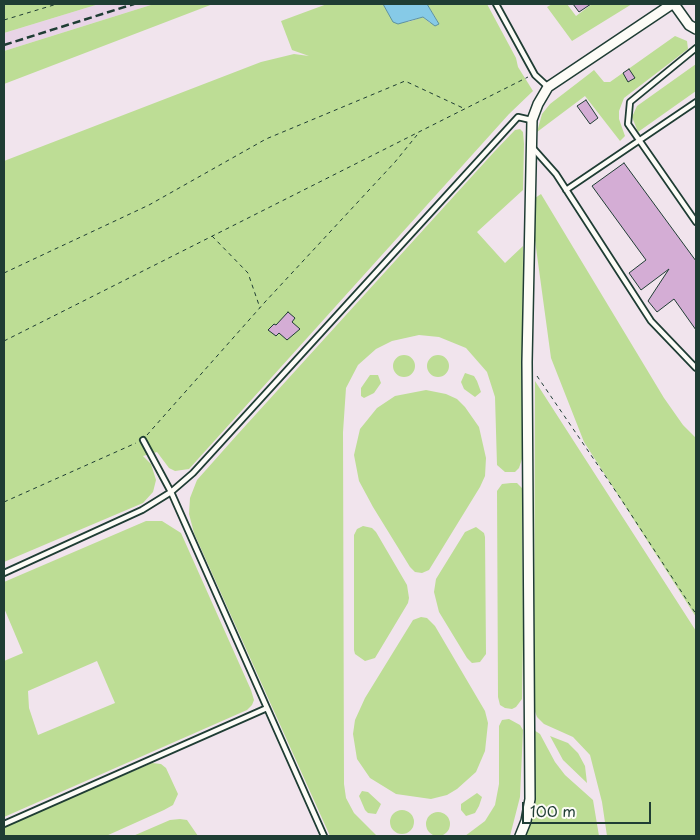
<!DOCTYPE html>
<html>
<head>
<meta charset="utf-8">
<style>
	body { margin:0 }
	#map { position:relative; width:700px; height:840px; overflow:hidden; background:#f1e4ed; font-family:"Playpen Sans",sans-serif }
	canvas { display:block }
	.frame { position:absolute; inset:0; border:5px solid #1f3d34; pointer-events:none }
	.scale { position:absolute; left:522px; top:802px; width:129px; height:22px; box-sizing:border-box; border:2px solid #1f3d34; border-top:0; padding-left:6px; font-size:15px; line-height:18px; white-space:nowrap; color:#1f3d34; -webkit-text-stroke:4px #fdfcf7; paint-order:stroke }
</style>
</head>
<body>
<div id="map">
<canvas width="700" height="840"></canvas>
<div class="frame"></div>
<div class="scale">100 m</div>
</div>
<script>
const ctx = document.querySelector('canvas').getContext('2d');
ctx.lineJoin = 'round';
function fill(path, color) { ctx.fillStyle = color; ctx.fill(path, 'evenodd'); }
const toPath = rows => new Path2D(rows.map(r => 'M' + r).join(''));
function strokePath(path, color, width, dash) { ctx.strokeStyle = color; ctx.lineWidth = width; ctx.lineCap = dash ? 'butt' : 'round'; ctx.setLineDash(dash || []); ctx.stroke(path); }
fill(toPath([
	[99,4,154,4,4,51,4,33]
]), '#e8d4e6');
fill(toPath([
	[4,4,99,4,4,33],
	[154,4,213,4,4,84,4,51],
	[327,4,383,4,393,21,408,22,423,17,430,23,438,22,427,4,487,4,516,58,518,67,533,91,509,114,189,469,175,471,169,468,157,452,143,456,151,464,156,480,153,492,143,503,4,562,4,161,261,62,294,54,309,56,292,50,281,21],
	[552,4,567,4,576,16,592,4,632,4,572,41,547,7],
	[675,36,687,41,688,49,624,98,619,111,619,119,625,136,620,141,585,96,537,132,542,114,550,104,589,74,594,70,604,82,610,82],
	[696,64,696,91,638,132,632,117,637,106],
	[520,129,523,132,524,144,523,190,477,232,505,263,523,246,522,459,519,468,515,472,505,472,497,465,495,397,487,372,466,348,439,337,419,335,392,341,376,349,358,365,346,388,343,432,344,784,346,798,354,813,377,836,330,836,194,533,189,514,190,498,197,480,237,435,494,152,515,130],
	[541,194,664,398,683,425,696,438,696,617,584,442,551,358,534,233,535,198],
	'427 366a11 11 0 1 1 22 0a11 11 0 1 1-22 0Z',
	'393 366a11 11 0 1 1 22 0a11 11 0 1 1-22 0Z',
	[465,373,474,376,477,381,481,392,475,397,464,389,461,382],
	[370,375,378,375,381,383,374,393,364,398,361,396,361,388],
	[535,381,696,631,696,836,607,836,602,802,590,755,573,737,544,724,537,717,534,709],
	[426,390,446,394,457,399,465,407,479,427,486,458,485,476,480,487,429,570,422,573,415,572,410,567,373,507,359,481,354,455,360,429,377,408,395,396],
	[511,483,517,483,522,488,523,640,522,699,516,707,512,709,505,708,500,705,498,697,497,491,502,484],
	[146,521,162,521,181,533,251,690,254,700,252,705,247,710,4,817,4,661,23,653,4,608,4,582],
	[97,661,115,703,38,735,29,708,28,691],
	[363,526,372,528,376,532,407,585,409,598,408,603,375,658,365,661,355,654,354,650,354,535,357,529],
	[476,527,484,533,485,537,486,654,480,662,472,663,467,658,439,612,434,592,436,579,465,532],
	[421,617,427,618,435,626,485,711,488,723,485,751,476,772,457,789,447,795,431,799,396,794,370,778,357,759,353,734,355,720,365,698,413,620],
	[509,719,520,725,523,730,520,797,510,836,465,836,485,821,495,805,499,784,499,726,502,720],
	[534,730,540,734,555,762,565,775,593,800,599,836,523,836,533,780],
	[550,736,568,743,578,753,585,766,587,783,563,760],
	[152,763,161,764,166,768,178,794,173,805,164,810,106,836,4,836,4,827],
	[362,791,368,792,381,804,376,814,368,813,365,810,359,796],
	[477,793,482,797,479,806,475,813,466,816,461,810,461,804],
	'390 822a12 12 0 1 1 24 0a12 12 0 1 1-24 0Z',
	'426 824a12 12 0 1 1 24 0a12 12 0 1 1-24 0Z',
	[180,819,187,820,198,836,133,836,170,820]
]), '#bddd95');
const water = toPath([
	[383,4,427,4,439,24,435,26,423,17,398,24,393,22,383,4]
]);
fill(water, '#86cae7');
strokePath(water, '#5d929f', 1);
const building = toPath([
	[573,4,591,4,579,12,573,4],
	[629,69,635,78,628,82,623,73,629,69],
	[586,100,598,118,590,124,577,106,586,100],
	[624,163,696,261,696,330,674,299,657,312,648,301,669,269,641,290,629,273,646,260,592,186,624,163],
	[288,312,295,318,292,322,300,329,287,340,279,333,276,336,268,330,274,324,276,325,288,312]
]);
fill(building, '#d4add5');
strokePath(building, '#1f3d34', 1);
const lane = toPath([
	[496,4,535,75,548,87],
	[696,48,630,102,628,124,696,222],
	[532,147,556,174,651,321,696,368],
	[566,190,696,102],
	[143,440,171,492,324,836],
	[4,573,142,510,171,492,193,473,518,117,531,120],
	[4,824,267,708]
]);
const street = toPath([
	[674,4,689,25,696,29],
	[520,836,526,821,530,799,527,362,532,120,538,104,548,87,672,4]
]);
strokePath(lane, '#1f3d34', 8);
strokePath(street, '#1f3d34', 12);
strokePath(toPath([
	[4,20,57,4],
	[212,236,248,273,260,308],
	[4,273,149,205,266,139,405,81,463,108],
	[4,341,528,77],
	[537,376,621,499,696,614],
	[147,435,265,302,395,162,417,135],
	[4,502,136,443]
]), '#1f3d34', 1, [4, 4]);
strokePath(lane, '#fdfcf7', 4.5);
strokePath(street, '#fdfcf7', 9);
strokePath(toPath([
	[4,45,134,4]
]), '#1f3d34', 2.5, [8, 4]);
</script>
</body>
</html>
